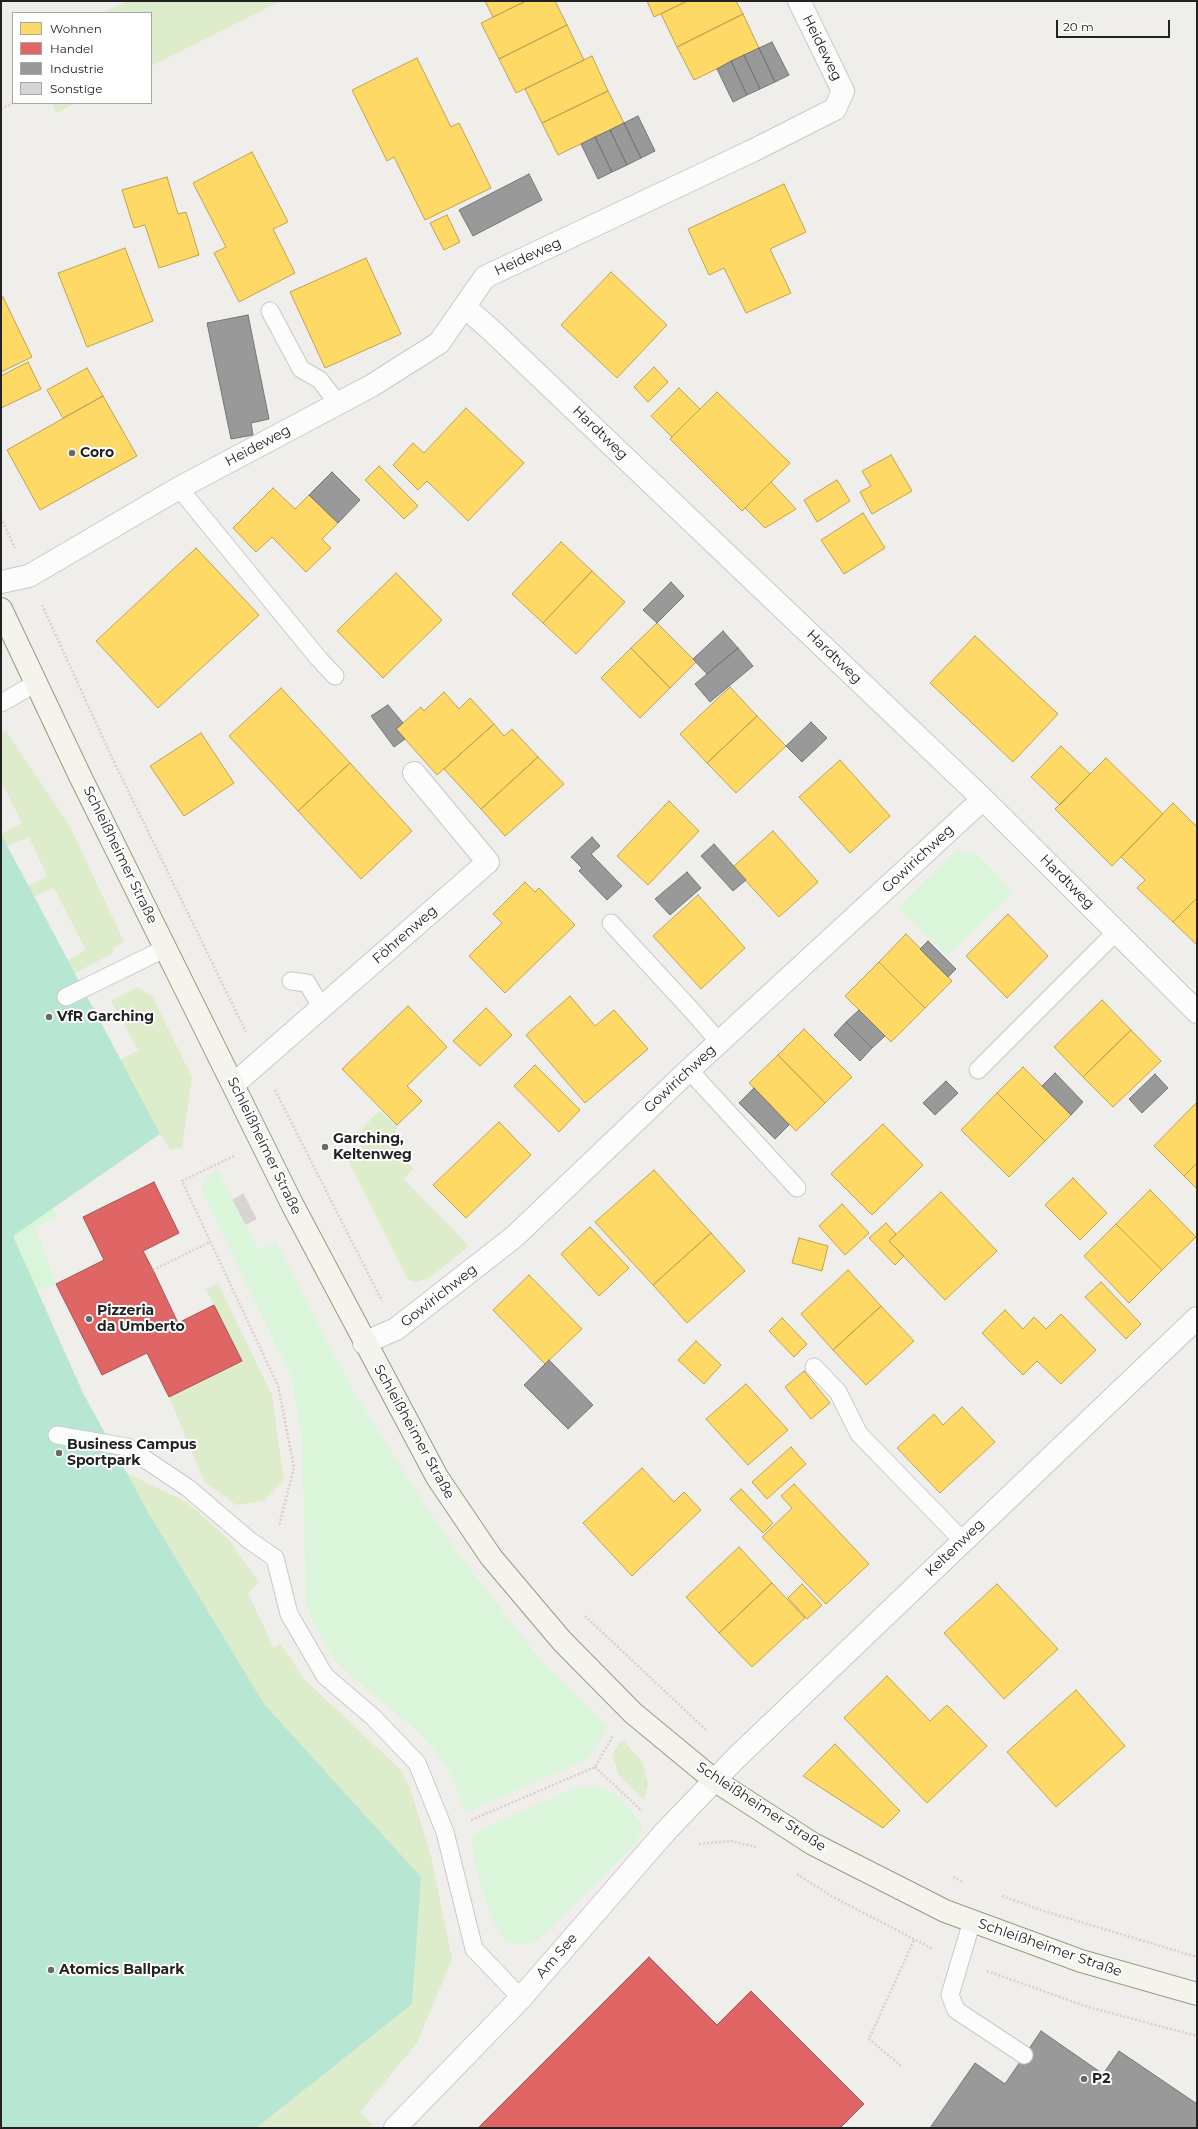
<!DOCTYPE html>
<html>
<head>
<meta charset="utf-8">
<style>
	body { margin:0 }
	#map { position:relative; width:1198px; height:2129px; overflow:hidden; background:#f0eeeb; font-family:Montserrat,sans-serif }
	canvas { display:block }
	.frame { position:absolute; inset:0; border:2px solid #222; pointer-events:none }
	.legend { position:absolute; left:12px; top:12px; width:140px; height:92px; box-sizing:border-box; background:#fff; border:1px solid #a7a7a7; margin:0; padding:5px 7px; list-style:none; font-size:12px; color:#222 }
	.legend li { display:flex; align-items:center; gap:8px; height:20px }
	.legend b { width:20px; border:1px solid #a7a7a7 }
	.scale { position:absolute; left:1056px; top:20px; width:114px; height:18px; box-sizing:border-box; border:2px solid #222; border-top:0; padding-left:5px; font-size:12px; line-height:14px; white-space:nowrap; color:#222; -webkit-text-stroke:3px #fff; paint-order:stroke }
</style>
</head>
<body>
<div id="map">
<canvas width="1198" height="2129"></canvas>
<div class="frame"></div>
<ul class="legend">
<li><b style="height:11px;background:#ffd966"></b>Wohnen</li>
<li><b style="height:11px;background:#e06666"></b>Handel</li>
<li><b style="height:11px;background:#999"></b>Industrie</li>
<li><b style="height:11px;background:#d7d4d2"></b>Sonstige</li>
</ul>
<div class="scale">20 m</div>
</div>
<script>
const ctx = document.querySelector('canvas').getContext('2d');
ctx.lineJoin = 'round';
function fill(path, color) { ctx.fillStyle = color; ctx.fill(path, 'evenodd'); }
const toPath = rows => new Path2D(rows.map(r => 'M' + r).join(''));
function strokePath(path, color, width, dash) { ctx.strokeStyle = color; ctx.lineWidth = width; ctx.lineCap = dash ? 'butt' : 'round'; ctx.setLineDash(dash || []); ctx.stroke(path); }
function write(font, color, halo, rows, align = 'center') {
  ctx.font = font + ' Montserrat,sans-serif'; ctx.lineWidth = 4; ctx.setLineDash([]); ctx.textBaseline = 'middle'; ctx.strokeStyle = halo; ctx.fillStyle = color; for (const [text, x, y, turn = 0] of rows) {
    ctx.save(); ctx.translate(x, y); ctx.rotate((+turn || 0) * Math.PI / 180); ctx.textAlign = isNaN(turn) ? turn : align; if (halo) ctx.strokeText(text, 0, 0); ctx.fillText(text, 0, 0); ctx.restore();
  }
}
fill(toPath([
	[127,1,281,1,151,66,151,13,102,13],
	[52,103,76,103,56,113],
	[6,731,70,826,124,942,113,948,113,953,75,973,66,961,86,950,54,888,28,899,23,889,47,876,29,837,3,848,1,844,1,834,22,823,1,781,1,733],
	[137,987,152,996,192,1077,182,1148,170,1150,145,1110,120,1060,138,1050,111,1001],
	[379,1111,397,1125,394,1145,413,1169,404,1179,469,1246,431,1277,417,1282,408,1280,346,1156,361,1149,358,1133],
	[218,1283,272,1395,284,1481,264,1501,236,1505,204,1481,169,1397,241,1361,206,1289],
	[96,1458,188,1503,229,1540,259,1582,248,1593,274,1648,280,1643,305,1680,402,1771,410,1788,431,1856,452,1959,417,2043,360,2112,373,2125,370,2128,248,2128],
	[621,1741,624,1741,643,1763,648,1784,644,1800,619,1776,612,1754]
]), '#ddeccb');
fill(toPath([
	[957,850,978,855,1013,892,947,956,898,907],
	[33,1166,58,1217,35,1227,56,1284,1,1306,1,1171],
	[218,1170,259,1250,276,1242,356,1396,432,1516,466,1564,543,1663,608,1726,588,1759,466,1812,453,1779,438,1754,414,1728,347,1672,333,1658,315,1626,306,1603,302,1439,292,1378,202,1191,205,1177],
	[595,1786,615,1794,643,1824,637,1842,544,1934,532,1943,517,1944,504,1940,492,1918,479,1880,471,1841,479,1830,575,1788]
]), '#daf5da');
fill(toPath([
	[1,834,160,1134,13,1236,83,1393,149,1514,264,1704,421,1877,412,2004,256,2128,1,2128]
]), '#b7e6d2');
const homes = toPath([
	[485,1,526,1,493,17,485,1],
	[526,1,555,1,567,25,499,59,481,23,526,1],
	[647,1,687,1,654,17,647,1],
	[687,1,736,1,743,14,677,47,661,14,687,1],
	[743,14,759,48,694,80,677,47,743,14],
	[567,25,584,60,516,93,499,59,567,25],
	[592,56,608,91,542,123,525,89,592,56],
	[417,58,451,127,459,123,491,188,425,220,394,157,387,161,352,90,417,58],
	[608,91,624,123,558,155,542,123,608,91],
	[252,152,288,222,273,229,295,273,239,302,214,253,226,247,193,183,252,152],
	[167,177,178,214,186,212,199,255,159,268,145,225,134,228,122,190,167,177],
	[784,184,806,232,770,249,791,293,746,313,724,268,709,275,688,229,784,184],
	[447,215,460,242,444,250,430,223,447,215],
	[125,248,153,321,87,347,58,273,125,248],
	[366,258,401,334,325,368,290,292,366,258],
	[611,272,667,325,617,378,561,325,611,272],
	[3,297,32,357,1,372,1,298,3,297],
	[28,362,41,389,1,408,1,376,28,362],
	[654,367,668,382,648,402,634,387,654,367],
	[87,368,103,396,63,418,47,390,87,368],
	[679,388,700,409,672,437,651,416,679,388],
	[717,392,790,463,742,511,670,439,717,392],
	[103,396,137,456,40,510,7,450,103,396],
	[466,408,524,463,468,521,427,481,418,490,393,465,413,443,424,453,466,408],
	[891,455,912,491,872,514,860,492,871,486,862,471,891,455],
	[379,466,418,506,404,519,365,480,379,466],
	[837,480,850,501,817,522,804,500,837,480],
	[771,482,796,509,765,528,745,508,771,482],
	[273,488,295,509,309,495,338,523,322,539,331,548,306,572,272,537,256,552,233,528,273,488],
	[863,513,885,548,844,574,821,540,863,513],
	[561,542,592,571,543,623,512,594,561,542],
	[196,548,259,615,158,708,96,641,196,548],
	[592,571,625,602,576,654,543,623,592,571],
	[396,573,442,620,383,678,337,631,396,573],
	[657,623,696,662,670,688,631,648,657,623],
	[975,636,1058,714,1013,762,930,683,975,636],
	[631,648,670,688,640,718,601,678,631,648],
	[730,687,757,716,707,763,680,734,730,687],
	[281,688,350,763,298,811,229,736,281,688],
	[444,692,459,709,470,698,494,724,437,775,396,729,421,707,424,711,444,692],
	[757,716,786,746,736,793,707,763,757,716],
	[494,724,504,736,512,729,538,757,481,809,444,769,494,724],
	[201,733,234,783,184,816,150,766,201,733],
	[1061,746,1090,774,1060,805,1031,777,1061,746],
	[538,757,564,784,505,836,481,809,538,757],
	[1106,758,1163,814,1112,866,1055,809,1106,758],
	[840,760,890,816,850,853,799,797,840,760],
	[350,763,412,831,361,879,298,811,350,763],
	[669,801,699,831,648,885,617,856,669,801],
	[1173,803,1197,827,1197,898,1173,922,1137,888,1145,880,1121,857,1173,803],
	[773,831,818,882,779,917,733,867,773,831],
	[525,882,535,892,539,888,575,925,505,993,469,956,502,923,493,914,525,882],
	[698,895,745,948,701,989,653,936,698,895],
	[1197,898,1197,945,1173,922,1197,898],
	[1008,914,1048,956,1007,998,966,956,1008,914],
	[906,934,952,981,925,1008,879,962,906,934],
	[879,962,925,1008,891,1042,845,996,879,962],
	[570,996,595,1026,614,1010,648,1049,585,1103,526,1035,570,996],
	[1102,1000,1131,1030,1083,1077,1054,1047,1102,1000],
	[408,1006,447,1047,407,1086,422,1101,397,1125,342,1069,408,1006],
	[486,1008,512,1035,480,1066,453,1041,486,1008],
	[804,1029,852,1077,825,1103,778,1055,804,1029],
	[1131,1030,1161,1061,1113,1107,1083,1077,1131,1030],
	[778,1055,825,1103,796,1131,749,1083,778,1055],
	[535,1065,580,1110,559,1132,514,1086,535,1065],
	[1023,1067,1071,1115,1045,1141,997,1093,1023,1067],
	[997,1093,1045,1141,1009,1177,961,1130,997,1093],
	[1197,1102,1197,1163,1184,1176,1154,1146,1197,1102],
	[499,1122,531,1155,466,1218,433,1185,499,1122],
	[883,1124,923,1165,872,1215,831,1174,883,1124],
	[1197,1163,1197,1189,1184,1176,1197,1163],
	[654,1170,711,1233,653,1285,595,1222,654,1170],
	[1073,1178,1107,1213,1080,1240,1045,1205,1073,1178],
	[1150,1190,1196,1237,1162,1270,1116,1224,1150,1190],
	[941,1192,997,1251,945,1300,889,1241,941,1192],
	[842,1204,869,1233,845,1255,819,1226,842,1204],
	[886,1223,896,1234,889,1241,904,1256,895,1265,869,1238,886,1223],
	[1116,1224,1162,1270,1129,1303,1084,1256,1116,1224],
	[590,1227,629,1268,599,1296,561,1254,590,1227],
	[711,1233,745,1271,687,1323,653,1285,711,1233],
	[799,1238,828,1246,822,1271,792,1263,799,1238],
	[848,1270,881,1306,833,1350,801,1314,848,1270],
	[529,1275,582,1329,545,1364,493,1310,529,1275],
	[1101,1282,1141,1324,1126,1339,1085,1297,1101,1282],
	[881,1306,914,1341,866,1385,833,1350,881,1306],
	[1005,1310,1023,1329,1034,1317,1046,1329,1061,1314,1096,1350,1061,1384,1037,1361,1023,1375,982,1333,1005,1310],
	[782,1318,807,1344,794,1357,769,1331,782,1318],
	[696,1341,721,1365,704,1384,678,1360,696,1341],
	[804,1371,830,1403,811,1419,785,1387,804,1371],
	[746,1384,788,1430,748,1465,706,1419,746,1384],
	[962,1407,995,1442,940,1493,897,1448,934,1414,943,1425,962,1407],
	[791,1447,806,1464,767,1499,752,1482,791,1447],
	[642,1468,674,1502,684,1492,701,1510,632,1576,583,1523,642,1468],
	[794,1484,869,1564,826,1604,762,1537,792,1508,781,1496,794,1484],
	[741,1489,773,1523,763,1533,730,1499,741,1489],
	[739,1547,772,1583,719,1633,686,1597,739,1547],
	[772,1583,805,1618,752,1667,719,1633,772,1583],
	[802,1584,822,1605,807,1619,788,1598,802,1584],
	[997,1584,1058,1649,1004,1699,944,1633,997,1584],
	[887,1676,930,1721,947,1705,987,1746,927,1803,844,1718,887,1676],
	[1076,1690,1125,1746,1056,1807,1007,1752,1076,1690],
	[835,1744,900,1811,883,1828,803,1776,835,1744]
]);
fill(homes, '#ffd966');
strokePath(homes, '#bda252', 1);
const shops = toPath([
	[154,1182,179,1233,143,1251,153,1270,178,1323,214,1305,242,1361,169,1397,147,1353,102,1375,56,1284,104,1260,83,1217,154,1182],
	[649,1957,717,2025,751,1991,864,2104,840,2128,478,2128,649,1957]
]);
fill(shops, '#e06666');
strokePath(shops, '#a75252', 1);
const industry = toPath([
	[772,42,789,75,775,82,759,48,772,42],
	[759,48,775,82,760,89,744,55,759,48],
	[744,55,760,89,747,95,731,61,744,55],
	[731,61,747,95,733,102,717,69,731,61],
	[638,116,655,151,641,158,624,123,638,116],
	[624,123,641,158,627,165,610,130,624,123],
	[610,130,627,165,612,172,595,137,610,130],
	[595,137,612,172,598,179,581,144,595,137],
	[529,174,542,200,473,236,459,210,529,174],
	[248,315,269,419,251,423,253,435,231,439,207,323,248,315],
	[332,472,360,500,338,523,309,495,332,472],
	[671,582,684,596,657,623,643,610,671,582],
	[723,631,738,648,707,674,693,659,723,631],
	[738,648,753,666,710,702,695,684,738,648],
	[388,705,403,723,396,729,405,739,394,747,371,716,388,705],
	[811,722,827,738,802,762,786,746,811,722],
	[592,837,600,846,591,854,622,886,607,900,579,871,582,868,571,857,592,837],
	[714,844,746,880,733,891,701,856,714,844],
	[687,872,701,888,670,915,655,899,687,872],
	[928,941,956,969,948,977,920,949,928,941],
	[859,1010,885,1036,872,1048,846,1022,859,1010],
	[846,1022,872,1048,860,1061,834,1035,846,1022],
	[1055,1073,1083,1102,1071,1115,1042,1086,1055,1073],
	[1155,1074,1168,1088,1142,1113,1129,1099,1155,1074],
	[946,1081,958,1093,935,1115,923,1103,946,1081],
	[754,1088,789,1125,775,1139,739,1103,754,1088],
	[549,1360,593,1405,568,1429,524,1385,549,1360],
	[1041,2031,1103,2074,1119,2051,1197,2104,1197,2128,930,2128,975,2063,1005,2084,1041,2031]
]);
fill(industry, '#999');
strokePath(industry, '#757575', 1);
const building = toPath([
	[243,1194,256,1219,246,1224,233,1200,243,1194]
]);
fill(building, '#d7d4d2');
strokePath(building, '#d3d0cc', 1);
const lane = toPath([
	[270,311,301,369,320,380,338,404],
	[179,488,319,659,335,676],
	[1,703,36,683],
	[611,923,694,1013,719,1042],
	[291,981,307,983,322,1008],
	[66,997,166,948],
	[689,1070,797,1188],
	[978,1070,1117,931],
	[814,1367,838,1392,859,1434,963,1541],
	[57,1435,127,1447,188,1488,249,1540,275,1558,289,1614,325,1676,373,1717,417,1763,445,1832,474,1949,521,1998],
	[972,1921,950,1995,956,2010,1024,2055]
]);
const street = toPath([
	[465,307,491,330,983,799,1197,1012],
	[1,582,29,576,179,488,371,386,439,343,485,277,752,151,835,109,843,91,799,1],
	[234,1084,488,862,414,773],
	[364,1343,396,1329,514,1237,689,1070,983,799],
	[395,2128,521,1998,665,1832,736,1758,1197,1318]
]);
const secondary = toPath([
	[1,609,80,776,292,1204,437,1477,491,1557,562,1641,633,1713,714,1780,813,1844,945,1911,1081,1961,1197,1994]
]);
strokePath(lane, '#c9c8c7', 19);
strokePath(street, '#c9c8c7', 24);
strokePath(secondary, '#999a82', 24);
strokePath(toPath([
	[1,109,13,103],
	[1,518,15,548],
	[42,605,114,762,246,1032],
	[275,1090,382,1301],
	[234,1156,182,1181,278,1386,294,1467,279,1526],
	[153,1270,210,1242],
	[585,1616,706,1730],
	[595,1767,642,1811],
	[471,1820,595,1767,613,1736],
	[699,1844,731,1841,756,1847],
	[797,1874,833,1897,933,1949],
	[953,1877,963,1882],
	[1002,1896,1044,1911,1197,1957],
	[987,1971,1088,2007,1197,2036],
	[901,2066,869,2039,914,1940]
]), '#dccecd', 2.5, [2, 2]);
strokePath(lane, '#fdfcfc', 17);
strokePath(street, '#fdfcfc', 22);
strokePath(secondary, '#f4f4ed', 22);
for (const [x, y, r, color] of [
	[72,453,4,"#6a6968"],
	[49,1017,4,"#6a6968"],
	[325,1147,4,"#6a6968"],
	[89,1319,4,"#6a6968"],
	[59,1453,4,"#6a6968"],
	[51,1970,4,"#6a6968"],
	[1084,2079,4,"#6a6968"]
]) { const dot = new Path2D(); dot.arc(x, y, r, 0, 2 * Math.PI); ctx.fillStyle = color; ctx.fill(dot); strokePath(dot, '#fff', 1.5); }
write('14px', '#222', '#fff', [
	["Heideweg",822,48,64],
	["Heideweg",528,257,-25],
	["Hardtweg",600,433,44],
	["Heideweg",258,446,-28],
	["Hardtweg",834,657,44],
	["Schleißheimer Straße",120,855,64],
	["Gowirichweg",918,859,-43],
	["Hardtweg",1067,882,45],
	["Föhrenweg",405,935,-41],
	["Gowirichweg",680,1079,-43],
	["Schleißheimer Straße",264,1146,64],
	["Gowirichweg",439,1296,-38],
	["Schleißheimer Straße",414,1432,61],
	["Keltenweg",955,1548,-44],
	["Schleißheimer Straße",761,1807,33],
	["Schleißheimer Straße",1050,1948,19],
	["Am See",557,1956,-49]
]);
write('bold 14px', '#222', '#fff', [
	["Coro",80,453],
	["VfR Garching",57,1017],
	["Garching,",333,1139],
	["Keltenweg",333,1155],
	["Pizzeria",97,1311],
	["da Umberto",97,1327],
	["Business Campus",67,1445],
	["Sportpark",67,1461],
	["Atomics Ballpark",59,1970],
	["P2",1092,2079]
], 'left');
</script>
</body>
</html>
